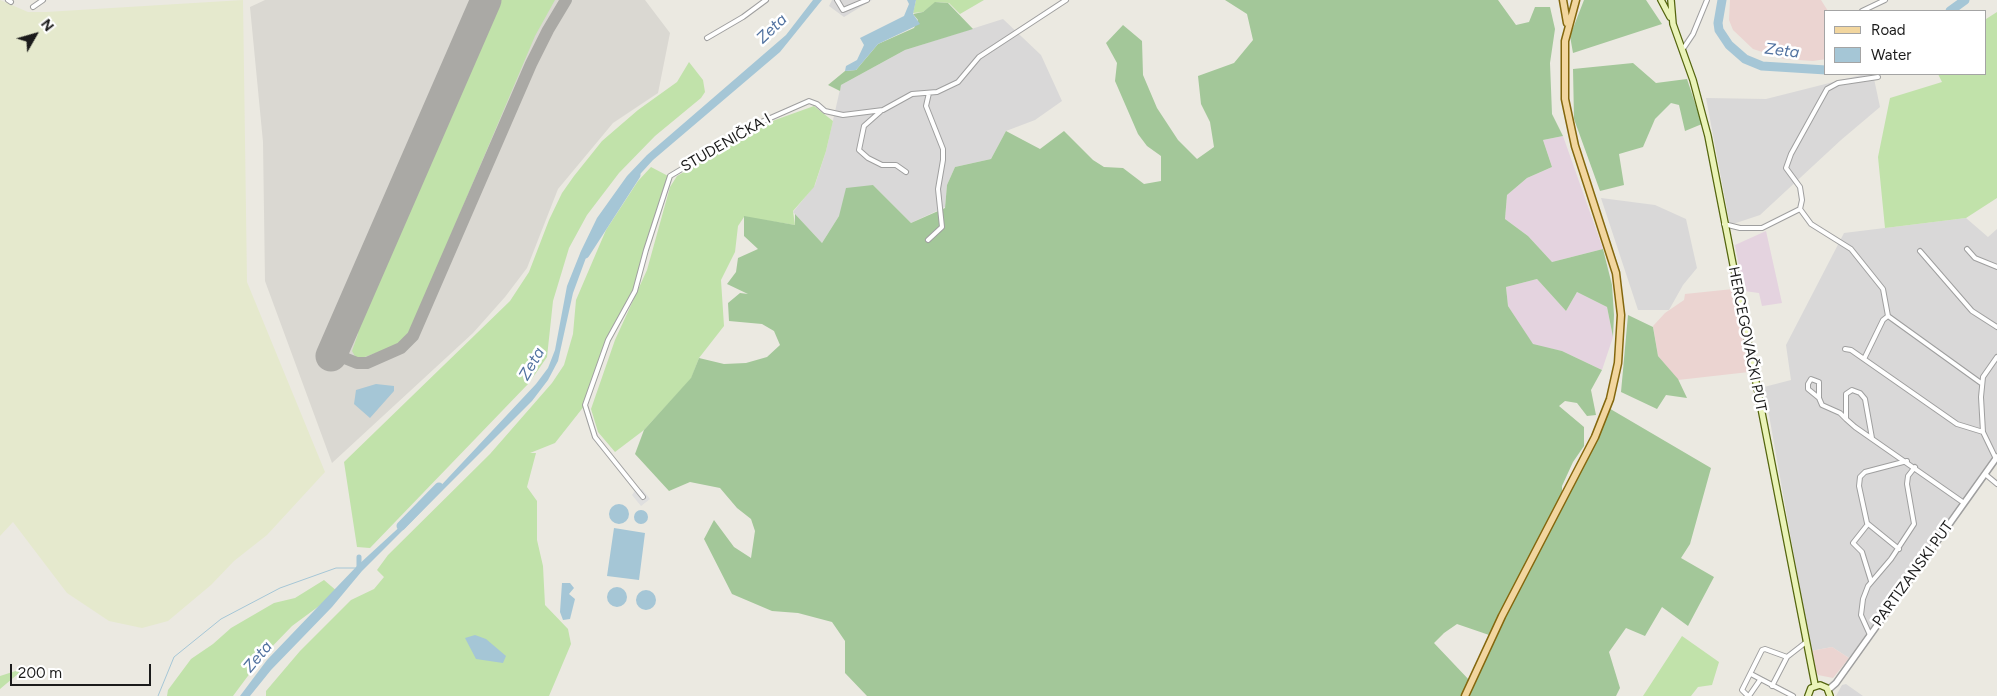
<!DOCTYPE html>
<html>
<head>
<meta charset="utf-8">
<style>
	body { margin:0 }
	#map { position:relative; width:1997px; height:696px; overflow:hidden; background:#ebe9e1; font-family:Figtree,sans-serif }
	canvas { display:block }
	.legend { position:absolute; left:1824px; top:10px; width:162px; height:65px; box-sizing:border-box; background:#fff; border:1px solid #a4a4a4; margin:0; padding:6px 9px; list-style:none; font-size:15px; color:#1b1b1b }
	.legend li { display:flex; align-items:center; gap:10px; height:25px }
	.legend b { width:25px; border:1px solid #a4a4a4 }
	.north { position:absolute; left:10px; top:10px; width:50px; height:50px; -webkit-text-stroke:4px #fff; paint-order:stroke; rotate:52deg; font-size:14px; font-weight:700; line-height:20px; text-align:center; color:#1b1b1b }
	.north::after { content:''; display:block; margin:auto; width:18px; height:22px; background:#1b1b1b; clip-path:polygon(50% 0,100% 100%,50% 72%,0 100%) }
	.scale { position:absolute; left:10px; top:664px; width:141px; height:22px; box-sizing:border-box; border:2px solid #1b1b1b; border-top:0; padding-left:6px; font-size:15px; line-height:18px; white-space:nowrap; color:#1b1b1b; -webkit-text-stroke:4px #fff; paint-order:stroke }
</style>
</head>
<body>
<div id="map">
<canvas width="1997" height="696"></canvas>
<ul class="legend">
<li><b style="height:6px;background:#f2d69f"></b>Road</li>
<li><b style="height:14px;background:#a5c6d6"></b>Water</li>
</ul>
<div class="north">N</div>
<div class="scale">200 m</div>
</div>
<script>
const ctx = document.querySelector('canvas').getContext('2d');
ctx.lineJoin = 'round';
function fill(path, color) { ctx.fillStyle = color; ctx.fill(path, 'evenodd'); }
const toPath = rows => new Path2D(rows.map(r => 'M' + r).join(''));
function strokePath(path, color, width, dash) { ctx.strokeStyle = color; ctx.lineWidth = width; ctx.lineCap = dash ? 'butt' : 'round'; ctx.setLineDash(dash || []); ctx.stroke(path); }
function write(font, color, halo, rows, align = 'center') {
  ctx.font = font + ' Figtree,sans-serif'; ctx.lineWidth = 5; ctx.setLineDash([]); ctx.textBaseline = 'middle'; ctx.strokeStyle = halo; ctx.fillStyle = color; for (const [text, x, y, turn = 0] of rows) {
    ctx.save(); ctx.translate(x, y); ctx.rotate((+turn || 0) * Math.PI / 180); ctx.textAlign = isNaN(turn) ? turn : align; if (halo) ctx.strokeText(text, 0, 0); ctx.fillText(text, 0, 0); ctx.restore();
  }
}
fill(toPath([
	[832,0,872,0,844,17,829,6],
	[1003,19,1041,55,1062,101,1035,120,1006,131,991,159,955,167,947,185,945,207,911,223,873,185,839,216,822,243,793,212,815,185,826,151,841,85,905,50],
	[1865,74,1873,74,1880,107,1841,140,1760,215,1730,225,1706,98,1766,99],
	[1601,198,1655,205,1686,219,1697,268,1683,285,1669,310,1638,310],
	[1966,218,1988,237,1997,229,1997,452,1849,658,1832,647,1811,651,1764,387,1791,380,1786,345,1844,233],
	[1846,684,1863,696,1836,696,1842,685]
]), '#d9d8d8');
fill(toPath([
	[1730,0,1821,0,1828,11,1826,11,1826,59,1813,61,1784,59,1753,49,1733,30,1729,20],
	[1733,289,1749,372,1678,380,1658,356,1653,326,1665,313,1684,300,1685,294],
	[1832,647,1849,658,1833,678,1818,675,1813,665,1811,651]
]), '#ebd4d1');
fill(toPath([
	[1563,136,1603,249,1552,262,1528,236,1505,219,1507,195,1527,178,1552,167,1543,140],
	[1766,231,1782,303,1762,306,1759,293,1744,291,1735,245],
	[1537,279,1566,311,1577,292,1607,307,1613,337,1602,370,1562,351,1533,345,1508,306,1506,287]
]), '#e4d3df');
fill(toPath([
	[265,0,645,0,670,33,658,93,613,123,558,189,527,268,505,297,473,333,332,463,265,281,263,142,250,7]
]), '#dad8d2');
fill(toPath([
	[0,0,28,12,46,12,243,0,247,282,325,472,267,535,234,561,211,585,168,621,142,628,109,621,67,593,13,522,0,536]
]), '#e5e9cd');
fill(toPath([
	[497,0,555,0,535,36,411,329,401,341,392,347,362,358,356,358,352,351,358,334,357,323],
	[916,0,984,0,960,14,949,3,936,2,923,12,913,13],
	[1997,12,1997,198,1966,218,1885,228,1878,157,1890,98,1942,82,1938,74,1986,74,1986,19],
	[689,62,703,80,705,92,701,98,655,136,619,173,587,215,569,248,553,301,547,357,529,383,370,548,357,547,344,462,510,301,529,272,549,220,562,193,574,176,602,141,638,110,677,82],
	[814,106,833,121,826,151,814,187,793,211,795,225,744,217,738,226,735,252,721,280,724,326,699,358,691,379,644,430,615,452,598,432,591,409,615,340,647,270,670,187,677,176,775,120],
	[651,167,670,177,634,292,608,340,585,405,555,443,530,453,536,453,527,487,537,501,537,540,543,566,545,605,568,629,571,644,549,696,266,696,266,691,300,651,351,600,374,589,384,577,377,570,388,555,490,454,552,383,564,365,573,334,576,300,606,230,638,181],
	[324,580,338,592,292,626,262,657,233,696,167,696,168,690,191,659,213,644,231,628,274,603,295,598],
	[1682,636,1719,662,1712,685,1698,687,1691,696,1643,696],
	[25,668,0,689,0,676]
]), '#c1e2aa');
fill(toPath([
	[1225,0,1498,0,1516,25,1529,22,1535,7,1550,7,1555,29,1550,63,1552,114,1563,136,1543,140,1552,167,1527,178,1507,195,1505,219,1528,236,1552,262,1603,249,1612,285,1614,315,1613,337,1607,307,1577,292,1566,311,1537,279,1506,287,1508,306,1533,344,1562,351,1602,370,1591,390,1596,415,1587,416,1577,403,1565,401,1559,406,1584,427,1584,446,1573,462,1562,486,1562,500,1607,407,1711,468,1690,544,1681,558,1714,577,1688,626,1662,607,1645,636,1626,628,1609,652,1620,688,1616,696,1466,696,1492,636,1457,624,1444,633,1434,643,1471,682,1465,696,867,696,845,673,845,641,832,622,798,613,772,611,732,594,704,539,714,520,734,547,751,558,755,531,751,519,737,508,720,488,690,482,669,491,635,454,644,430,691,378,699,358,724,364,746,363,767,357,780,345,774,331,762,324,729,321,728,303,740,293,748,294,727,284,736,272,738,258,758,249,744,236,744,216,795,225,795,214,822,243,839,216,846,188,873,185,911,223,945,208,947,185,955,167,991,159,1006,131,1040,149,1064,131,1093,160,1104,167,1123,168,1144,184,1161,181,1161,156,1147,146,1138,134,1115,81,1117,63,1106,43,1123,25,1142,41,1143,75,1157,108,1178,140,1197,159,1214,147,1210,122,1201,104,1198,76,1234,63,1253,40,1247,14],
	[1584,0,1646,0,1662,24,1573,53,1570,36],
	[935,2,948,3,973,29,905,50,841,85,840,91,828,85,845,71,856,70,878,44,914,28,918,20,913,14,923,12],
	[1633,63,1656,83,1687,79,1702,124,1685,131,1679,105,1671,103,1655,119,1643,147,1619,154,1624,185,1600,191,1574,119,1573,69],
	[1628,315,1653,327,1658,356,1678,379,1687,398,1666,395,1657,409,1621,392]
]), '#a3c799');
fill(toPath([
	[637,488,639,491,642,489,650,499,641,506,632,495]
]), '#dfdfdf');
fill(toPath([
	[813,0,822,0,780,52,653,160,622,194,594,236,573,293,558,361,548,380,532,401,362,571,332,607,271,670,250,696,240,696,267,660,357,566,418,510,536,384,548,368,555,350,567,286,581,251,597,218,627,176,647,155,786,35],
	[907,0,916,0,913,14,920,24,878,44,856,70,845,71,846,66,857,60,864,45,860,38,904,16,909,4],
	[376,384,394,386,394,391,370,418,354,404,356,390],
	'609 514a10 10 0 1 1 20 0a10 10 0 1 1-20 0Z',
	'634 517a7 7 0 1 1 14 0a7 7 0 1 1-14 0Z',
	[614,528,645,533,639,580,607,576],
	[562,583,570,583,574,588,569,594,575,599,570,619,563,620,560,612],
	'607 597a10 10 0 1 1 20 0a10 10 0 1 1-20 0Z',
	'636 600a10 10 0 1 1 20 0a10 10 0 1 1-20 0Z',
	[475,635,486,639,506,656,503,663,476,659,465,638]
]), '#a5c6d6');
strokePath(toPath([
	[158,696,174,657,221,619,280,588,336,568,356,568]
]), '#a5c6d6', 1);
strokePath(toPath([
	[359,557,359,568]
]), '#a5c6d6', 5);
strokePath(toPath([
	[1722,0,1718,23,1719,30,1729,45,1745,59,1762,66,1826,70],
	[1950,11,1965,0],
	[585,254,636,175],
	[401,526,439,487]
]), '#a5c6d6', 9);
strokePath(toPath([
	[332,353,357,363,367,363,401,348,413,336,531,64,548,30,566,0]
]), '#aaa9a5', 12);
strokePath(toPath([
	[331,356,486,0]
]), '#aaa9a5', 31);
const minor = toPath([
	[8,0,11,2],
	[837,0,843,10,867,0],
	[33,7,43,0],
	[1862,11,1885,0],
	[707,38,743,17,766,0],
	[1683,49,1693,34,1707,0],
	[881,111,864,126,859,150,868,158,882,165,896,165,906,172],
	[1800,209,1811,224,1851,249,1883,289,1888,316,1981,383],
	[1724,224,1740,228,1762,228,1800,209,1802,200,1800,187,1786,168,1791,154,1827,89,1838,83,1878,77],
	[928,240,942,227,938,189,943,160,943,149,926,106,929,93],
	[1967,249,1975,258,1997,267],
	[1920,251,1972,311,1997,327],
	[1845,349,1851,350,1957,424,1983,432],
	[1864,359,1883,320,1888,316],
	[1819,398,1819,382,1811,379,1808,384,1808,389,1819,398,1822,405,1840,413,1846,419],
	[1872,438,1865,399,1860,393,1852,390,1846,394,1846,419,1855,427,1964,503],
	[1996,459,1983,432,1981,397,1983,377,1997,357],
	[1985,474,1997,484],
	[643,497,595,437,585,405,608,340,635,291,646,250,670,176,759,123,809,101,817,104,825,111,843,115,883,110,912,94,937,92,958,82,979,57,1066,0],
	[1868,524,1853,543,1862,552,1871,581],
	[1899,549,1867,523,1859,486,1860,477,1865,472,1907,461],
	[1870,635,1861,615,1863,599,1868,586,1891,559,1914,524,1907,484,1908,476,1915,467],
	[1751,674,1793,696],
	[1772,686,1787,657,1805,643],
	[1748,696,1742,690,1762,650,1765,649,1787,657],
	[1749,696,1760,680]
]);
const tertiary = toPath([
	[1828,690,1836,683,1997,457]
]);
const secondary = toPath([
	[1661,0,1670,17],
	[1671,0,1673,24,1693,80,1708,136,1815,685],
	[1808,696,1811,688,1820,685,1827,688,1830,696]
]);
const primary = toPath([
	[1563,0,1567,23],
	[1465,696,1502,616,1595,437,1610,399,1618,363,1621,315,1616,273,1575,146,1565,99,1565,41,1576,0]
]);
strokePath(minor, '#9f9f9f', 6);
strokePath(tertiary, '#9f9f9f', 8);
strokePath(secondary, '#54650e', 8);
strokePath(primary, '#84670d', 9);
strokePath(minor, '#fff', 4);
strokePath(tertiary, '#fff', 5);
strokePath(secondary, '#eaf3b8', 5.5);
strokePath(primary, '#f2d69f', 6);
write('15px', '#1b1b1b', '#fff', [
	["STUDENIČKA I",726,143,-30],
	["HERCEGOVAČKI PUT",1747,339,79],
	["PARTIZANSKI PUT",1913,574,-54]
]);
write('italic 16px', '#5172a0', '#fff', [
	["Zeta",772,29,-44],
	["Zeta",1782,51,7],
	["Zeta",532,364,-60],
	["Zeta",258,657,-50]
]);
</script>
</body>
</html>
